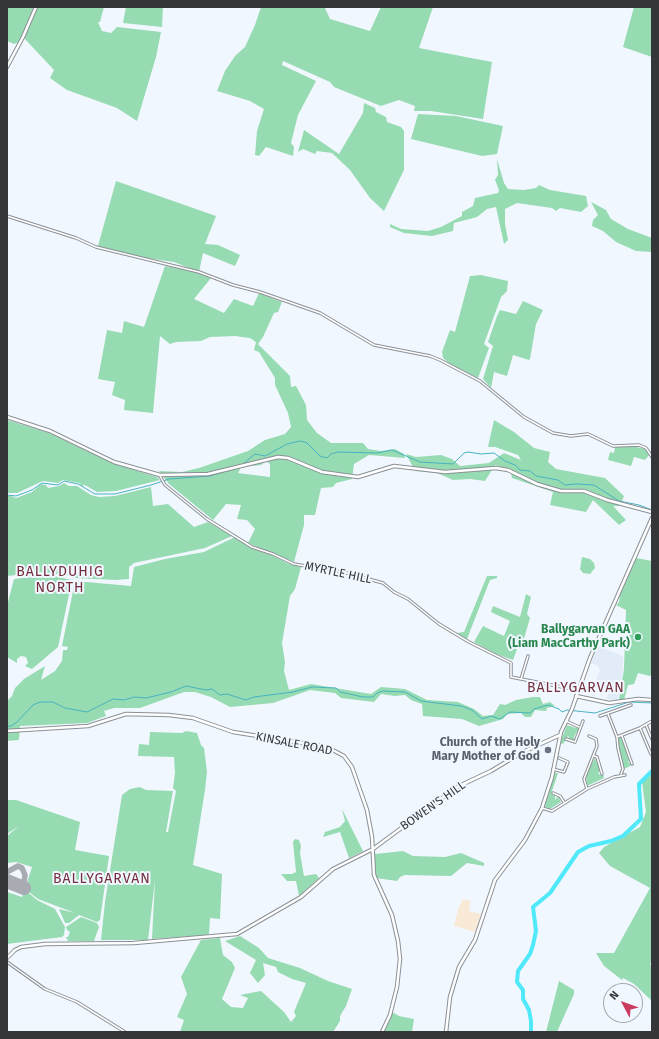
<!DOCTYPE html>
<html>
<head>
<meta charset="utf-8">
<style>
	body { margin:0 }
	#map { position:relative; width:659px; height:1039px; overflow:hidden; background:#f1f7fe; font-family:"Fira Sans",sans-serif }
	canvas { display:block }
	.frame { position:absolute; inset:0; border:8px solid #343639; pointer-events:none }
	.north { position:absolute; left:603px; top:983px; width:40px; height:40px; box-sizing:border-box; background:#f1f7fe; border:1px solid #a5aaaf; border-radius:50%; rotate:311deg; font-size:11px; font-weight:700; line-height:16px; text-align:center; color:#343639 }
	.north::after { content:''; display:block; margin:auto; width:14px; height:18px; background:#cb3c60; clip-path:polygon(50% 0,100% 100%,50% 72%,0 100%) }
</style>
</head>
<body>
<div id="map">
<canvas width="659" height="1039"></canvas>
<div class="frame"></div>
<div class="north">N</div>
</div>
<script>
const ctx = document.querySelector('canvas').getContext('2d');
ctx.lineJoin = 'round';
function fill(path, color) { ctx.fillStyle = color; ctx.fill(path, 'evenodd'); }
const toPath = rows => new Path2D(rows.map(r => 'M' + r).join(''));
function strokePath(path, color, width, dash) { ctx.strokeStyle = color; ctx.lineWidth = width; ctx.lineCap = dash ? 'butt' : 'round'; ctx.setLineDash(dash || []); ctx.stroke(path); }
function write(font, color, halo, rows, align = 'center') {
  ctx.font = font + ' "Fira Sans",sans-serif'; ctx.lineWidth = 4; ctx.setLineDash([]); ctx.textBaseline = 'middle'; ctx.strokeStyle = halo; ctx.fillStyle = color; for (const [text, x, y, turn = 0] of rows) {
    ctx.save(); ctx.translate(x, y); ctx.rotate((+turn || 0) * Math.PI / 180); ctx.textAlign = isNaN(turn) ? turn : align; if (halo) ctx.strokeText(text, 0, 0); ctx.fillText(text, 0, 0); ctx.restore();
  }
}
fill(toPath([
	[463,899,471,901,469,911,481,914,475,932,454,926,458,909]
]), '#f9ead7');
fill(toPath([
	[598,646,623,656,623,669,618,700,606,699,612,684,607,682,605,688,594,686,600,670,598,666,591,663]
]), '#e2ecf9');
fill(toPath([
	[7,7,34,7,19,42,14,44,7,41],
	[37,7,104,7,100,22,98,22,102,31,111,33,117,27,161,32,156,57,137,121,117,108,67,90,50,78,54,70,24,38],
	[126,7,163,7,162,27,123,23],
	[261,7,322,7,325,8,330,19,370,31,381,7,433,7,419,48,492,62,483,119,431,111,414,111,415,106,399,100,381,106,334,87,330,82,283,61,282,65,316,81,298,115,291,143,294,147,293,156,266,147,259,156,255,155,257,131,264,109,250,101,217,91,225,71,235,56,245,47,255,25],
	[634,7,652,7,652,57,623,47],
	[364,103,375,108,376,112,386,117,387,122,401,127,404,131,404,170,384,211,370,198,350,170,332,153,317,151,315,154,303,149,298,152,304,130,339,154,363,113],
	[418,114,456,116,503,126,497,154,482,156,411,139],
	[497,159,504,183,508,189,524,190,536,188,539,185,550,190,586,196,588,206,581,212,560,208,556,211,552,208,517,203,505,209,505,224,508,240,504,244,496,207,487,209,477,217,454,223,453,231,432,236,404,233,390,227,390,224,401,229,428,231,441,227,462,216,462,212,473,206,475,198,498,193,499,190,495,180,498,175],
	[116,181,216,216,205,244,218,245,240,255,235,266,203,253,199,272,174,262,139,257,98,246],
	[591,202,606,210,611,219,628,229,652,238,652,252,636,251,616,242,603,231,592,226,593,220,598,215],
	[165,266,189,270,211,278,194,299,224,313,234,299,253,306,259,293,282,302,278,312,274,313,263,337,258,344,290,376,291,387,296,386,306,405,307,420,317,433,331,443,363,443,368,449,381,451,395,449,404,454,405,458,369,455,354,464,352,479,336,483,333,487,321,488,315,515,304,515,304,525,294,562,248,543,255,529,247,520,237,519,241,505,226,504,213,520,169,484,159,471,182,472,199,468,248,451,265,440,285,434,291,427,288,413,275,385,275,378,259,352,254,350,256,342,250,338,235,336,210,337,201,341,176,342,170,344,160,336,153,413,124,410,125,400,112,395,115,382,98,379,107,330,122,333,124,321,144,327],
	[266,461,270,464,270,477,238,473,241,467,261,465],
	[481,275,508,281,507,291,501,297,484,344,489,348,478,378,451,365,443,358,442,352,450,330,455,332,470,276],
	[523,301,543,310,536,324,530,359,529,360,513,355,507,376,494,372,491,388,483,379,493,346,488,342,497,316,500,310,516,314],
	[7,420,49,433,112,463,157,477,160,480,116,491,97,492,85,485,82,486,79,483,63,480,58,483,43,481,17,493,7,493],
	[494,420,514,432,534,448,550,452,548,462,556,469,605,478,624,496,620,506,613,506,626,520,619,525,593,500,586,512,550,505,553,492,512,478,510,469,495,465,485,481,470,479,453,480,437,473,415,471,406,454,416,457,441,455,452,459,460,466,489,463,504,453,521,460,518,455,495,447,488,447],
	[632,446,645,449,649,455,645,460,634,457,631,466,608,460,610,452,614,453,615,447],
	[64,483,69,486,77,486,91,495,99,497,115,496,151,487,153,506,168,504,194,527,208,522,232,536,205,548,134,563,129,567,129,579,116,580,76,578,72,576,43,572,7,576,7,496,11,496,16,498,32,492,41,484,46,485,48,488,59,486],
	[235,537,253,549,274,556,287,563,301,567,295,589,290,596,282,643,285,662,284,671,289,690,311,684,371,694,381,687,405,689,427,700,458,702,474,709,483,716,493,715,500,704,505,705,516,700,533,697,540,697,543,704,550,702,555,706,547,708,546,711,535,710,531,717,525,717,521,713,507,714,503,719,479,726,462,719,423,716,422,704,411,700,405,695,395,696,381,694,374,702,341,698,335,693,310,690,273,703,230,707,211,697,195,692,184,692,140,708,114,708,104,711,106,716,87,723,20,726,19,740,7,741,7,701,12,696,15,688,24,679,45,666,41,680,55,671,62,661,63,650,67,650,68,647,62,646,75,581,131,586,134,567,165,559,204,552],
	[582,557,590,559,594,563,595,568,590,574,583,573,580,569],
	[636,558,652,561,652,674,650,676,638,673,634,684,628,685,624,700,619,700,624,669,626,610,616,605,619,602,620,595],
	[49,575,72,580,58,647,32,669,25,666,28,663,26,657,21,656,17,659,17,663,7,657,7,606,14,579],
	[487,576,497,576,497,578,490,580,467,639,457,633,464,632],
	[526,594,531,597,527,614,530,618,523,642,520,641,513,660,496,654,474,642,483,626,504,636,510,621,491,612,493,606,520,617],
	[567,725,576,728,578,727,578,732,577,731,574,737,575,740,570,739,568,736,563,744,560,743],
	[186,731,197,733,201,745,204,748,207,772,205,790,193,865,222,874,220,919,210,918,209,934,207,935,152,939,155,880,148,940,101,940,105,902,122,795,130,789,140,787,146,790,173,791,166,832,168,832,176,791,173,788,175,773,174,757,138,756,139,744,149,745,150,732,182,733],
	[621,737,629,760,628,762,632,765,624,769,622,765,618,745,618,738],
	[595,758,600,770,598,774,603,775,604,778,587,786,586,774],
	[555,773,558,773,551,794,555,795,555,800,558,796,561,802,550,809,544,806],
	[652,774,652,959,650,965,652,966,652,1001,634,984,623,978,622,980,604,966,596,953,614,953,650,888,610,866,599,853,604,847,640,827,646,812,642,782],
	[7,800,16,800,80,822,75,850,109,856,100,920,97,922,79,915,69,923,65,923,59,909,75,913,38,899,25,889,32,867,16,862,7,863,7,836,19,826,7,834],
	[342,809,363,851,349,858,340,832,323,837,325,832,340,827,345,821],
	[295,839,299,840,301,846,300,853,304,876,316,874,319,878,299,896,296,881,287,881,281,874,292,874,296,872,293,842],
	[403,851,413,856,445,857,461,853,484,863,484,866,467,863,451,876,405,875,400,877,397,881,376,878,374,869,375,854],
	[25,890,37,900,55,909,65,927,64,935,62,937,7,944,7,892,22,897],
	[81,917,97,923,99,927,94,941,68,941,66,937,68,937,70,932,67,930,66,927],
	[240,936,259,948,268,958,300,968,328,981,352,989,346,1006,340,1016,340,1021,333,1032,180,1032,184,1020,177,1017,187,994,181,977,201,940,220,938,223,955,232,962,235,968,222,999,231,1007,243,1008,248,998,240,995,261,991,284,1012,291,1022,296,1016,294,1012,306,983,292,979,278,972,276,967,263,963,265,975,258,983,250,973,256,960,225,941],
	[559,981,574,990,574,994,557,1032,546,1032],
	[392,1012,399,1016,414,1019,412,1032,383,1032]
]), '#97dbb2');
strokePath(toPath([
	[243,464,255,454,265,456,287,444,300,441,307,443,320,456,327,458,331,454,338,452,377,453,392,450,420,462,453,464,464,453,468,452,481,454,494,453,505,461,515,465,520,470,530,471,536,476,558,480,565,485,577,484,594,485,619,501,639,505,652,510],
	[7,495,16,496,32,490,42,483,58,485,64,481,78,484,95,494,115,494,151,485,169,479,210,476,239,467],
	[7,726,11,726,17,722,33,705,40,702,53,702,65,708,87,712,113,699,124,700,134,697,146,698,171,692,186,686,206,690,212,689,220,695,227,694,246,700,254,697,293,692,312,687,336,688,340,692,363,697,373,697,377,693,383,691,405,692,421,701,461,706,472,710,482,719,491,716,500,719,510,712,530,713,534,709,548,705,559,709,562,712,567,710,595,713,629,702,652,703]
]), '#47b3c0', 1);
strokePath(toPath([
	[531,1032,531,1021,529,1010,523,999,523,990,517,982,518,971,530,954,533,945,536,931,533,907,550,893,578,852,589,846,611,841,623,836,641,819,639,784,652,771]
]), '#4fe9fa', 4);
strokePath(toPath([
	[7,872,18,866,22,868,25,875,24,882,19,886,13,888,7,886]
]), '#a8acb2', 5.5);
strokePath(toPath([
	[7,881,24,888]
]), '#a8acb2', 14);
const street = toPath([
	[7,216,76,238,96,247,199,272,233,285,260,292,320,313,374,345,430,356,440,360,480,381,524,417,553,433,571,436,588,434,613,446,639,445,646,448,652,457],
	[160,476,165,485,207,519,252,547,273,554,294,564,347,573,383,583,394,592,408,599,439,624,469,642,511,663,511,677,577,690],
	[521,679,528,656],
	[608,714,617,737,618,748,623,769,621,774],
	[600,716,631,705],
	[566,721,579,727],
	[646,725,652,739],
	[640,728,651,754],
	[622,736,632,764],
	[617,737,640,728,652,721],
	[566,739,575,742,583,721],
	[594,756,597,757,602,774],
	[553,769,564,772,568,762,559,758],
	[587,789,584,779,597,746,596,739,589,736],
	[553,793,560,796,564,802],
	[542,808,552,811,587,789,614,777,625,775],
	[7,962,45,989,77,1002,125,1032]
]);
const secondary = toPath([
	[7,67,23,37,36,7],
	[7,417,50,431,114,462,160,475,208,474,278,457,288,458,322,472,358,477,394,466,445,472,496,468,508,470,537,484,561,491,584,491,607,500,652,512],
	[576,696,609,703,638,699,652,700],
	[7,731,88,726,126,714,169,715,193,718,233,732,327,747,344,756,352,767,367,810,372,837,374,875,392,915,398,941,400,959,397,987,390,1015,382,1032],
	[7,958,15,950,21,947,45,944,134,943,237,934,301,897,333,869,373,849,457,787,491,771,521,753,560,735],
	[446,1032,450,997,459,967,475,940,495,880,525,840,542,808,552,777,561,732,572,709,590,658,652,518]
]);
strokePath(street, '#8b9096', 3.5);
strokePath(secondary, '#8b9096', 4.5);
strokePath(street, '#fff', 1.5);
strokePath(secondary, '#fff', 2.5);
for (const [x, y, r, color] of [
	[638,637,4,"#2e9e5b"],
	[548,750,4,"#6b7280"]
]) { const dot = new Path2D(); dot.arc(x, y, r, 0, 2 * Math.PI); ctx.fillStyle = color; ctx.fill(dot); strokePath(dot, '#f1f7fe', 1.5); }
write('12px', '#343639', '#f1f7fe', [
	["MYRTLE HILL",338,573,12],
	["KINSALE ROAD",294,744,11],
	["BOWEN'S HILL",433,806,-35]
]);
write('bold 12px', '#27864d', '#f1f7fe', [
	["Ballygarvan GAA",630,630],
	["(Liam MacCarthy Park)",630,644]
], 'right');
write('bold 12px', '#5b616d', '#f1f7fe', [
	["Church of the Holy",540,743],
	["Mary Mother of God",540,757]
], 'right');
ctx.letterSpacing = '1px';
write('14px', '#742e3c', '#f1f7fe', [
	["BALLYDUHIG",60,572],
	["NORTH",60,588],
	["BALLYGARVAN",576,688],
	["BALLYGARVAN",102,879]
]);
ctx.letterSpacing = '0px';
</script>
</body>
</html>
